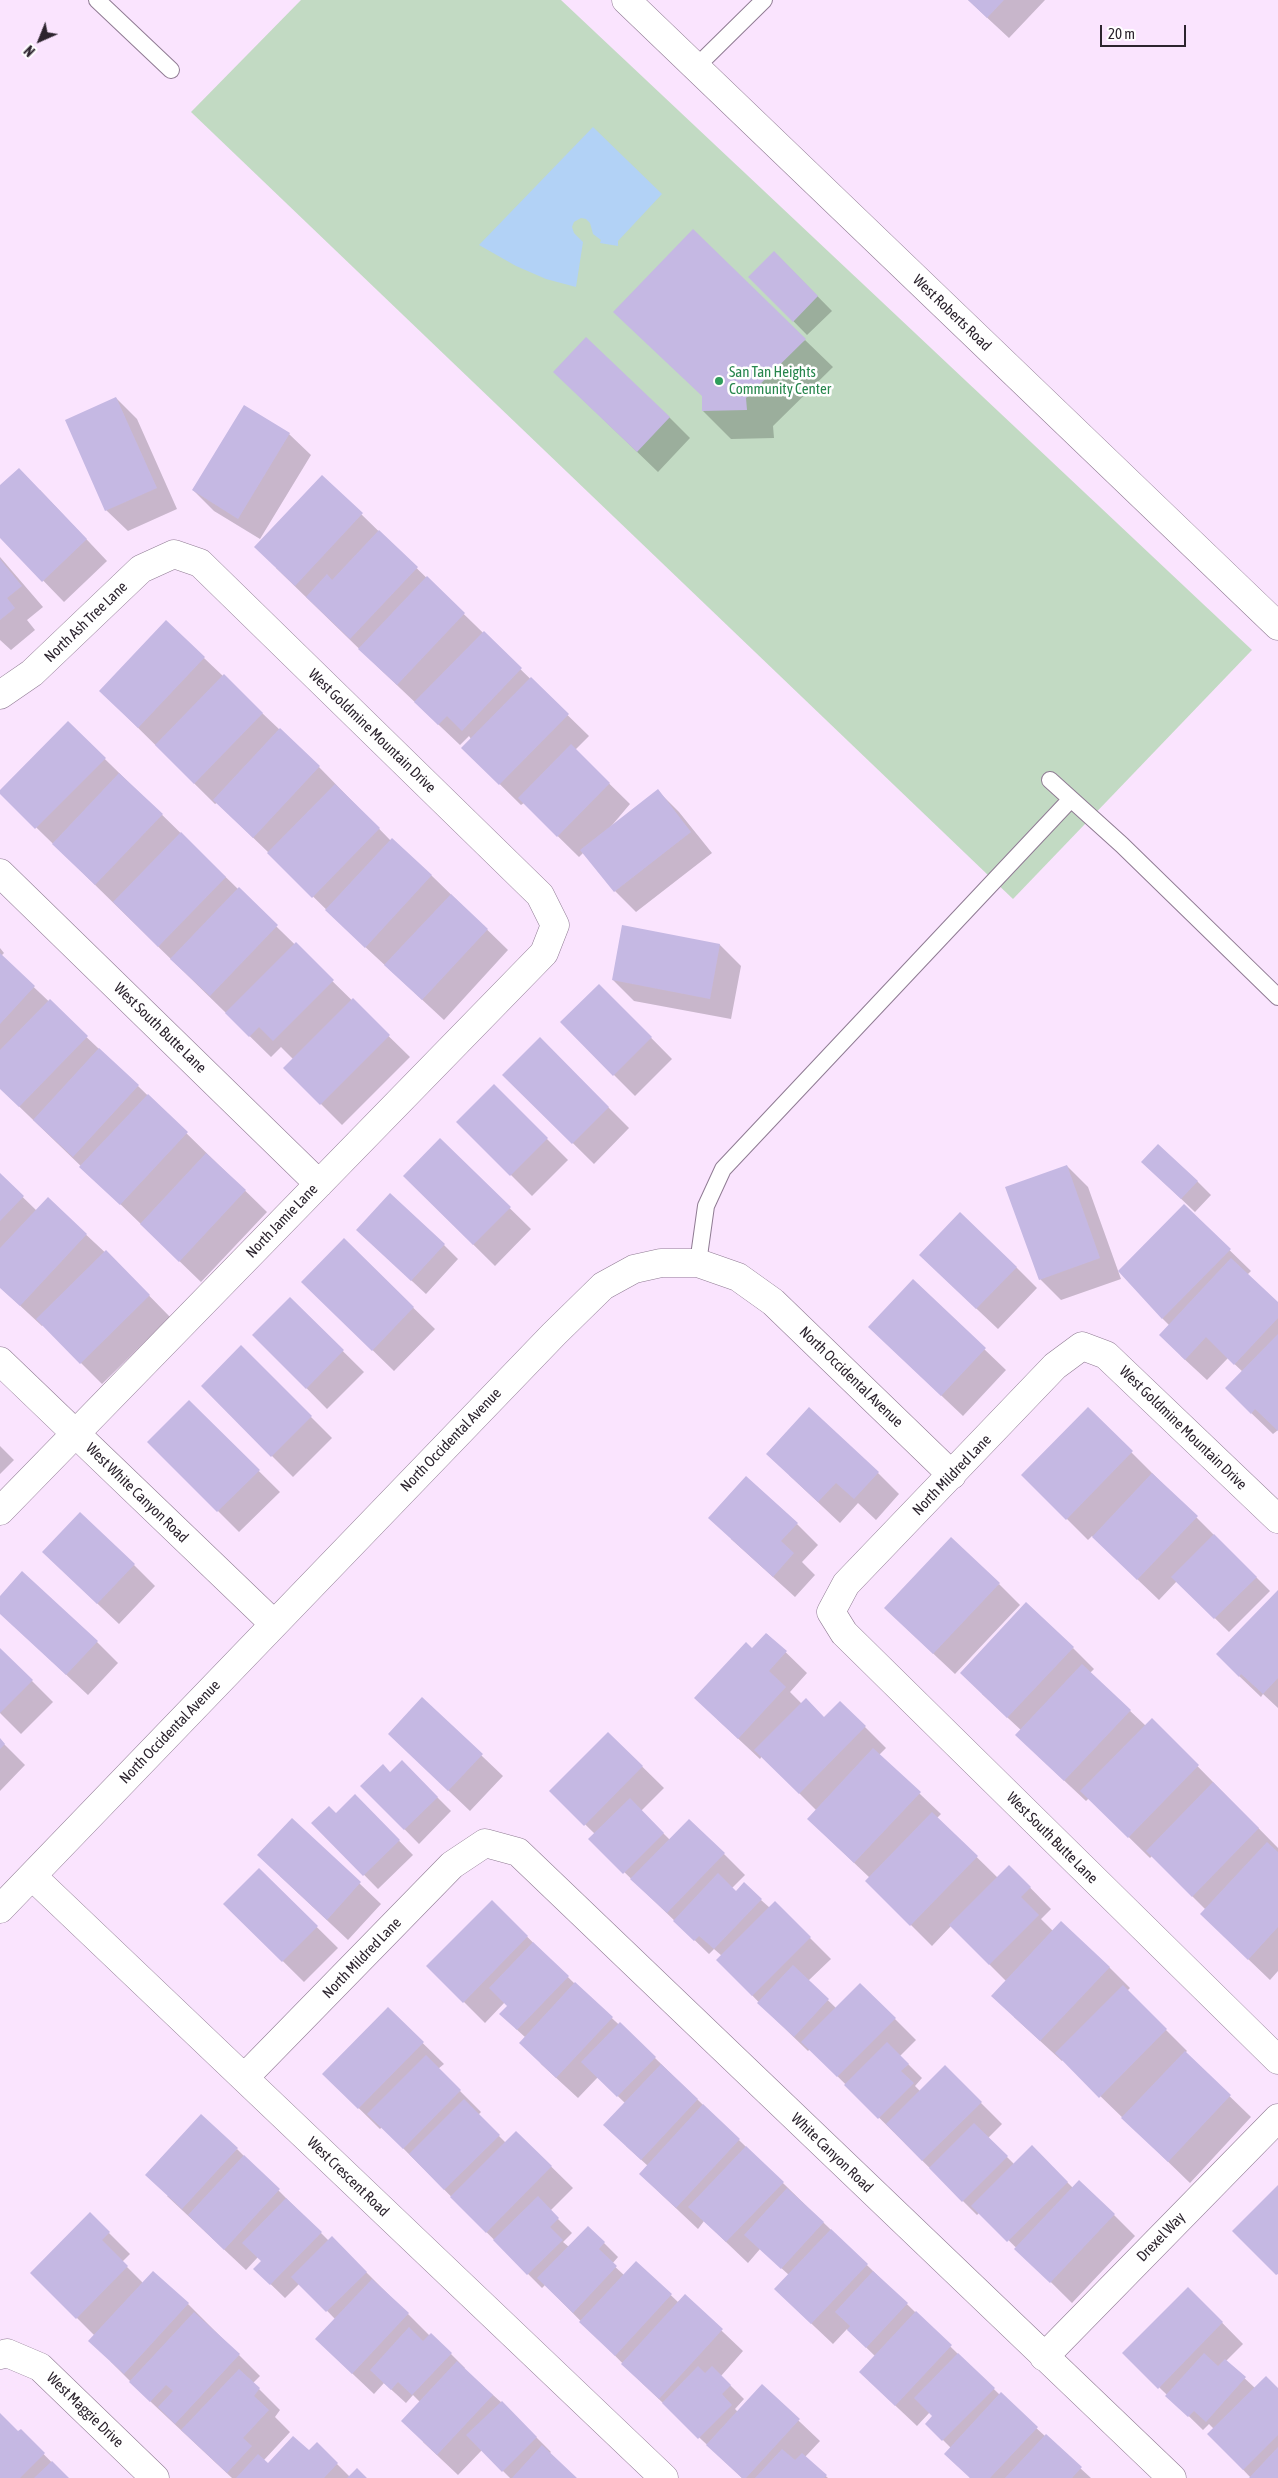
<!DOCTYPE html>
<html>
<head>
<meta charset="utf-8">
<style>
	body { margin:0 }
	#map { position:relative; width:1278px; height:2478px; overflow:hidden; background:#fae4fe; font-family:"Asap Condensed",sans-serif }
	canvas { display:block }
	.north { position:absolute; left:15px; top:15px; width:50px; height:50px; -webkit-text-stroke:4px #fff; paint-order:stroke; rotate:224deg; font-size:14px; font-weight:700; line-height:20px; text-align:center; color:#2c242e }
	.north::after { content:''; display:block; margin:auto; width:18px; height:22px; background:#2c242e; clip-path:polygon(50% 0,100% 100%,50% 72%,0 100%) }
	.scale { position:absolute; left:1100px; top:25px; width:86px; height:22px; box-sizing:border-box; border:2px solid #2c242e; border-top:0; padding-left:6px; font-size:15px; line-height:18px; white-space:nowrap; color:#2c242e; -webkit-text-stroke:4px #fff; paint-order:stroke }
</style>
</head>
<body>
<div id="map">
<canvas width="1278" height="2478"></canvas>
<div class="north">N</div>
<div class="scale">20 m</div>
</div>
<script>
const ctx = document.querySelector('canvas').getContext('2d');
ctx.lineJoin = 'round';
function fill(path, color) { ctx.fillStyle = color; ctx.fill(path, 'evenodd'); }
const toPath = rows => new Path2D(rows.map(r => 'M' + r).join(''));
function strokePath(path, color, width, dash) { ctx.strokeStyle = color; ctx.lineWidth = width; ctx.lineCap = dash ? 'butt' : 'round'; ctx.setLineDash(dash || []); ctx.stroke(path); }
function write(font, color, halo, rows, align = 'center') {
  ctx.font = font + ' "Asap Condensed",sans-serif'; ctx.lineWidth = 5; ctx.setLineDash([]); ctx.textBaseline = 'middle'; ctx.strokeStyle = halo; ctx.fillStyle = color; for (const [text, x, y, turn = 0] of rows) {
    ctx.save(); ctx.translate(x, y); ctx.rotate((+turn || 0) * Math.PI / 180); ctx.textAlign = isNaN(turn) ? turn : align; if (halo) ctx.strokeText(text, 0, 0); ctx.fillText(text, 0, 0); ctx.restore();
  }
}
fill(toPath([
	[301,0,561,0,1252,650,1013,899,191,112]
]), '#c2dac3');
fill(toPath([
	[593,127,662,194,618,241,618,246,600,243,601,240,593,234,590,223,586,219,581,218,574,222,572,227,574,233,583,242,576,287,546,279,516,266,479,245]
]), '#b2d2f6');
fill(toPath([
	[968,0,1045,0,1009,38],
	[774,252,832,311,807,335,750,277],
	[805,340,833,367,773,426,774,438,731,439,703,411],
	[576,393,669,417,690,438,658,472],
	[116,398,137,419,177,509,128,531,106,510],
	[289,434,311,455,260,539,214,511,193,490],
	[322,476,589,736,575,750,630,804,608,830,658,791,679,812,712,853,636,912,615,891,584,852,579,857,524,803,521,805,463,748,471,739,469,736,460,745,381,670,276,568],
	[0,487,40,490,107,561,64,602,0,536],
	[0,557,43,607,27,620,35,630,11,650,0,640],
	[166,622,319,767,391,841,432,876,508,950,444,1020,348,931,269,853,217,803,215,804,122,712],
	[68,723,410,1057,342,1125,285,1068,293,1059,281,1047,271,1057,0,792],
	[623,927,720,945,741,966,731,1019,634,1001,613,980],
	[0,948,4,953,1,956,138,1086,267,1212,201,1282,0,1088],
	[599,985,672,1059,635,1096,614,1075],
	[540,1039,629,1128,594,1164,504,1075],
	[494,1086,568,1160,532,1196,458,1122],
	[440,1140,531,1229,495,1266,404,1176],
	[1067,1166,1088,1187,1121,1279,1061,1300,1040,1279],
	[0,1175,37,1211,48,1199,127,1273,170,1317,102,1384,43,1325,42,1326,0,1287],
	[1157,1176,1197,1181,1211,1195,1195,1212],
	[1184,1206,1251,1271,1247,1275,1278,1304,1278,1430,1273,1434,1247,1409,1243,1372,1228,1358,1207,1380,1181,1356,1169,1325,1162,1318],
	[344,1240,435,1329,394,1371,324,1303],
	[372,1244,444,1245,458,1259,426,1294],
	[1016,1267,1037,1288,998,1329,942,1276],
	[913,1281,1006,1370,963,1416,891,1348],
	[290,1299,364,1372,327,1409,254,1335],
	[241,1347,332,1438,293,1477,202,1386],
	[189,1402,280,1492,239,1532,149,1442],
	[1088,1409,1270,1591,1229,1632,1177,1581,1159,1600,1092,1536,1088,1540,1023,1475],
	[0,1446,14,1460,0,1474],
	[878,1473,899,1494,876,1520,858,1503,840,1523,789,1475],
	[797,1524,818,1545,802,1562,815,1575,795,1597,731,1539],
	[134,1565,155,1586,119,1624,65,1573],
	[999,1584,1020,1605,955,1674,907,1629],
	[1278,1592,1278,1708,1263,1694,1261,1697,1238,1675],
	[0,1598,97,1642,118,1663,88,1695,0,1613],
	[767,1634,807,1673,790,1692,802,1704,824,1718,840,1702,886,1748,879,1755,941,1814,937,1818,998,1878,1009,1866,1051,1909,1041,1919,1053,1931,1109,1967,1130,1988,1127,1991,1187,2051,1185,2053,1251,2117,1190,2183,1063,2060,1062,2061,1014,2017,1006,1981,951,1926,932,1946,867,1881,870,1878,830,1840,817,1811,762,1756,760,1759,717,1719,752,1650],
	[1073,1648,1094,1669,1090,1673,1146,1726,1152,1720,1278,1848,1278,1971,1270,1980,1223,1935,1206,1910,1152,1856,1150,1858,1089,1798,1086,1801,1038,1756,1022,1731,982,1694],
	[0,1649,53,1702,21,1734,0,1713],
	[422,1699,503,1776,470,1811,389,1734],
	[608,1733,664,1788,641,1811,670,1840,724,1854,745,1875,732,1888,736,1893,761,1900,770,1908,775,1903,831,1959,808,1981,836,2008,860,1984,916,2040,900,2056,922,2078,915,2086,920,2091,945,2067,1002,2124,988,2138,1014,2164,1032,2147,1073,2188,1114,2215,1135,2236,1072,2303,980,2212,977,2215,810,2049,808,2051,773,2017,718,1960,722,1956,714,1949,709,1954,590,1839,595,1834,551,1791],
	[0,1740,25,1765,0,1791],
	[402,1762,451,1811,419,1844,362,1786,391,1773],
	[369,1810,413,1855,378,1889,313,1823,336,1815],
	[292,1819,381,1904,348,1940,280,1876],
	[259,1870,338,1948,304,1982,225,1904],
	[492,1902,575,1984,655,2058,1000,2395,1091,2478,970,2478,951,2448,927,2424,934,2416,930,2412,917,2426,882,2393,875,2356,847,2329,833,2344,797,2310,789,2275,760,2249,748,2263,704,2221,698,2229,662,2195,641,2174,648,2166,626,2146,625,2103,598,2077,578,2098,541,2064,525,2037,515,2028,509,2006,505,2002,485,2023,428,1966],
	[388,2009,444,2064,438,2069,481,2112,478,2115,506,2143,516,2132,573,2188,550,2211,572,2233,563,2242,569,2247,588,2227,618,2257,612,2264,624,2275,636,2262,678,2302,685,2296,743,2351,721,2376,744,2399,735,2409,738,2412,762,2386,820,2441,805,2457,828,2478,742,2478,644,2385,545,2285,542,2288,382,2127,380,2129,324,2074],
	[237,2149,329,2241,332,2238,430,2336,451,2354,465,2368,464,2369,502,2403,551,2452,549,2454,575,2478,510,2478,482,2450,458,2475,423,2442,420,2402,413,2395,406,2403,384,2383,374,2394,338,2360,335,2319,300,2283,285,2298,255,2269,262,2261,258,2257,246,2270,167,2196],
	[90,2214,130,2254,122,2262,143,2283,188,2304,260,2376,253,2383,280,2410,275,2417,290,2432,264,2460,268,2464,309,2452,317,2444,350,2477,365,2478,232,2478,152,2403,111,2362,95,2336,32,2273],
	[1188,2288,1243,2344,1226,2361,1255,2388,1278,2390,1278,2478,1251,2478,1209,2434,1214,2429,1209,2424,1203,2430,1124,2353],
	[0,2415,18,2433,21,2431,67,2478,0,2478]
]), '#0003');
fill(toPath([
	[968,0,1004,0,987,18],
	[693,229,806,339,746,398,747,410,702,411,702,396,613,312],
	[774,251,818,296,793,322,748,277],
	[586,337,670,417,637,452,553,372],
	[116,397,157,488,105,511,65,420],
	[244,405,290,433,238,519,192,490],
	[19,468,87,539,42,582,0,538,0,485],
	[322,475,363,513,295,586,254,547],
	[379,530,418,567,350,639,306,597,327,574,332,580],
	[0,559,22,586,7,598,15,608,0,620],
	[427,576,465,613,397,685,358,649],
	[166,620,205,657,138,728,99,691],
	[484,631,522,668,462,731,447,716,438,725,414,702],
	[224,674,263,713,194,784,155,745],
	[531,677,569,714,499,785,461,748],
	[68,721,106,758,35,829,0,794,0,790],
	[280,728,320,766,253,838,213,800],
	[571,744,610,783,557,837,518,798],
	[119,773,163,814,95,885,52,844],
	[335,784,380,828,312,898,267,853],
	[658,789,691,832,614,892,580,850],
	[181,832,226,877,158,947,113,902],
	[392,838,432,875,365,948,325,910],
	[239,887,278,925,210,996,170,959],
	[451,894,488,929,422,1000,384,965],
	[622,925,720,944,710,999,612,980],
	[296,942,334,980,273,1041,259,1027,249,1037,225,1013],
	[0,953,35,986,0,1024],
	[599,984,652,1037,613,1076,560,1022],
	[353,998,390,1035,320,1105,283,1068],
	[50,999,88,1036,19,1107,0,1089,0,1050],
	[540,1037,609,1107,572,1144,502,1075],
	[99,1048,139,1085,73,1157,33,1120],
	[494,1084,548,1138,510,1176,456,1122],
	[148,1094,188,1132,120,1205,79,1167],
	[440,1138,511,1207,473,1245,403,1176],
	[1158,1144,1198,1181,1181,1199,1141,1162],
	[206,1153,246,1190,179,1262,140,1224],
	[1067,1165,1100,1258,1039,1280,1005,1187],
	[0,1173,24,1196,0,1221],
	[390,1193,445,1244,411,1281,356,1230],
	[48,1197,87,1234,20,1306,0,1288,0,1248],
	[1184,1204,1231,1249,1162,1319,1118,1271],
	[960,1212,1017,1267,976,1309,919,1255],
	[344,1238,414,1307,372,1351,301,1282],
	[106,1250,150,1295,80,1364,36,1319],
	[1231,1258,1278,1302,1278,1318,1234,1365,1206,1337,1185,1360,1159,1335],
	[913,1279,986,1348,941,1396,868,1327],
	[290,1297,344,1350,306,1389,252,1335],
	[1278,1334,1278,1431,1255,1409,1251,1414,1225,1388],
	[241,1345,312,1416,271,1457,201,1386],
	[189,1400,260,1470,217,1512,147,1442],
	[809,1407,879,1472,854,1499,836,1483,818,1502,766,1454],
	[1088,1407,1133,1451,1066,1520,1021,1475],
	[1152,1473,1198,1516,1137,1580,1092,1537],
	[746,1476,798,1523,781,1541,794,1553,773,1577,708,1518],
	[80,1512,135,1564,97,1604,42,1552],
	[1214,1534,1257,1577,1214,1619,1171,1577],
	[951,1537,1000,1583,933,1654,884,1608],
	[22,1571,98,1641,66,1675,0,1614,0,1596],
	[1278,1590,1278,1678,1263,1694,1241,1674,1239,1677,1216,1654],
	[1026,1602,1074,1647,1007,1718,960,1673],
	[766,1633,787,1651,769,1671,786,1687,738,1739,694,1698,746,1642,752,1648],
	[0,1648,33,1680,0,1713],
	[1082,1664,1131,1710,1064,1781,1015,1735],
	[422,1697,483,1754,448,1791,388,1734],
	[806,1698,824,1717,840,1701,866,1726,799,1794,754,1750],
	[1152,1718,1199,1765,1128,1838,1080,1791],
	[608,1732,643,1766,584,1826,549,1791],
	[0,1738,5,1744,0,1749],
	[873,1748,921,1792,854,1863,807,1819],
	[402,1760,438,1797,404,1830,360,1786,383,1764,390,1772],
	[1213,1782,1259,1828,1192,1897,1146,1851],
	[355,1794,400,1840,363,1876,311,1823,329,1806,336,1813],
	[630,1798,664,1833,623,1874,588,1839],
	[932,1812,978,1856,910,1926,865,1881],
	[292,1818,361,1882,327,1920,257,1855],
	[689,1819,725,1853,667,1913,630,1879],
	[1267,1842,1278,1852,1278,1927,1248,1960,1200,1914],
	[1009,1865,1031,1887,1021,1897,1039,1915,989,1965,949,1925],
	[259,1868,318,1926,282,1962,223,1904],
	[718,1873,736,1891,744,1882,762,1899,714,1949,699,1936,694,1941,673,1921],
	[492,1900,528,1936,463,2003,426,1966],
	[775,1901,811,1937,752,1996,716,1960],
	[1061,1921,1110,1967,1040,2041,991,1996],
	[533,1942,569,1976,517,2030,499,2014,507,2006,489,1988],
	[793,1965,829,1999,794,2037,757,2003],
	[575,1982,613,2017,556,2078,519,2043],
	[860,1983,896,2018,837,2077,801,2042],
	[1123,1985,1167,2029,1099,2098,1055,2053],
	[388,2007,424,2042,358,2109,322,2074],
	[620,2022,656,2057,617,2097,581,2062],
	[887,2042,909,2064,901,2071,914,2083,878,2119,844,2085],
	[1185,2051,1231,2095,1168,2162,1121,2118],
	[426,2055,461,2090,403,2149,367,2114],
	[661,2064,698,2099,641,2160,603,2125],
	[945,2065,982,2102,922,2161,886,2124],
	[464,2099,500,2135,444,2190,409,2154],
	[703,2104,740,2139,676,2208,639,2174],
	[201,2114,238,2148,182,2209,145,2175],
	[974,2123,1008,2156,962,2202,929,2168],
	[516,2131,552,2166,486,2233,450,2197],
	[1032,2145,1068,2182,1007,2242,971,2206],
	[746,2146,784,2182,726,2242,688,2207],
	[244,2155,280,2189,224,2250,188,2215],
	[1079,2180,1115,2214,1050,2283,1014,2249],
	[1278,2185,1278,2274,1276,2275,1232,2231],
	[787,2188,824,2222,781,2269,744,2235],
	[538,2196,559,2218,550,2227,563,2240,527,2275,493,2240],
	[286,2198,322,2232,270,2285,253,2269,261,2261,242,2243],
	[90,2212,110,2232,102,2240,128,2266,76,2319,30,2273],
	[588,2226,605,2242,599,2249,617,2266,573,2313,537,2278],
	[831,2229,868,2264,811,2324,774,2289],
	[332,2236,367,2272,326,2312,291,2277],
	[636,2261,672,2294,615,2356,579,2322],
	[153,2271,189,2303,124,2374,88,2341],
	[873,2271,908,2303,866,2348,847,2330,850,2326,835,2312],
	[372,2279,409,2313,352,2374,315,2339],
	[1188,2287,1223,2322,1158,2389,1122,2353],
	[685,2294,723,2329,659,2399,621,2364],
	[916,2311,952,2345,895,2406,859,2372],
	[194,2312,240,2354,175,2424,158,2407,173,2391,166,2385,150,2402,129,2382],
	[409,2327,423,2341,431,2333,452,2353,412,2395,398,2382,391,2390,370,2370],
	[958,2353,995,2388,942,2441,925,2424,932,2416,914,2398],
	[1204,2353,1218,2366,1225,2359,1246,2377,1206,2422,1194,2411,1188,2417,1165,2396],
	[457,2361,493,2395,437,2455,401,2421],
	[698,2366,705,2373,712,2366,731,2385,722,2394,732,2405,698,2439,662,2403],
	[239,2369,260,2388,254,2396,269,2410,243,2438,252,2446,227,2473,181,2430],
	[1266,2376,1278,2388,1278,2435,1243,2470,1207,2434],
	[762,2384,800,2419,746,2478,742,2478,706,2445],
	[1001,2392,1038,2427,990,2478,970,2478,944,2454],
	[502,2401,537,2437,502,2472,466,2435],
	[0,2413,18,2431,21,2429,45,2453,20,2478,0,2478],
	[1046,2434,1082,2467,1072,2478,1005,2478],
	[293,2436,309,2450,317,2442,338,2463,324,2478,236,2478,258,2454,268,2463],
	[542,2445,577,2478,512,2478],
	[1278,2447,1278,2478,1249,2478],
	[782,2449,795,2460,802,2453,827,2475,824,2478,755,2478],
	[52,2461,69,2478,34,2478],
	[357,2468,367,2478,347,2478]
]), '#c5b8e3');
const service = toPath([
	[97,0,171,70],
	[696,67,764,0],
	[1050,780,1122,845,1278,997],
	[698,1263,706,1206,723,1169,1071,799]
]);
const minor = toPath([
	[626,0,1278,626],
	[0,695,32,673,141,569,174,554,200,563,540,895,555,925,544,953,0,1511],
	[0,873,319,1184],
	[0,1361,274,1624],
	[1278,1519,1106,1355,1082,1346,1055,1366,846,1584,831,1612,844,1633,1278,2060],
	[32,1876,664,2478],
	[0,1909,554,1334,603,1286,634,1269,661,1263,698,1263,738,1277,773,1302,952,1475],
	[244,2078,452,1865,485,1843,518,1852,1172,2478],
	[0,2355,7,2353,40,2367,155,2478],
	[1044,2357,1278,2118]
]);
strokePath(service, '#8f7b93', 18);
strokePath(minor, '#8f7b93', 29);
strokePath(service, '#fff', 16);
strokePath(minor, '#fff', 28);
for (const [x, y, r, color] of [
	[719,381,5,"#2e9e5b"]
]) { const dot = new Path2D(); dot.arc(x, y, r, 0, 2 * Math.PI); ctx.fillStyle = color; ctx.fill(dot); strokePath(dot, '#fff', 2); }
write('15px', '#2c242e', '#fff', [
	["West Roberts Road",952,313,44],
	["North Ash Tree Lane",86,622,-44],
	["West Goldmine Mountain Drive",372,731,44],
	["West South Butte Lane",160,1028,44],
	["North Jamie Lane",282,1221,-46],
	["North Occidental Avenue",851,1377,44],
	["West Goldmine Mountain Drive",1183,1428,44],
	["North Occidental Avenue",451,1440,-46],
	["North Mildred Lane",952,1475,-46],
	["West White Canyon Road",137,1493,44],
	["North Occidental Avenue",170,1732,-46],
	["West South Butte Lane",1052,1838,45],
	["North Mildred Lane",362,1958,-46],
	["White Canyon Road",832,2153,44],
	["West Crescent Road",348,2177,44],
	["Drexel Way",1161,2237,-46],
	["West Maggie Drive",85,2410,44]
]);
write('15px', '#27864d', '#fff', [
	["San Tan Heights",729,372],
	["Community Center",729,389]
], 'left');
</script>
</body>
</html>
